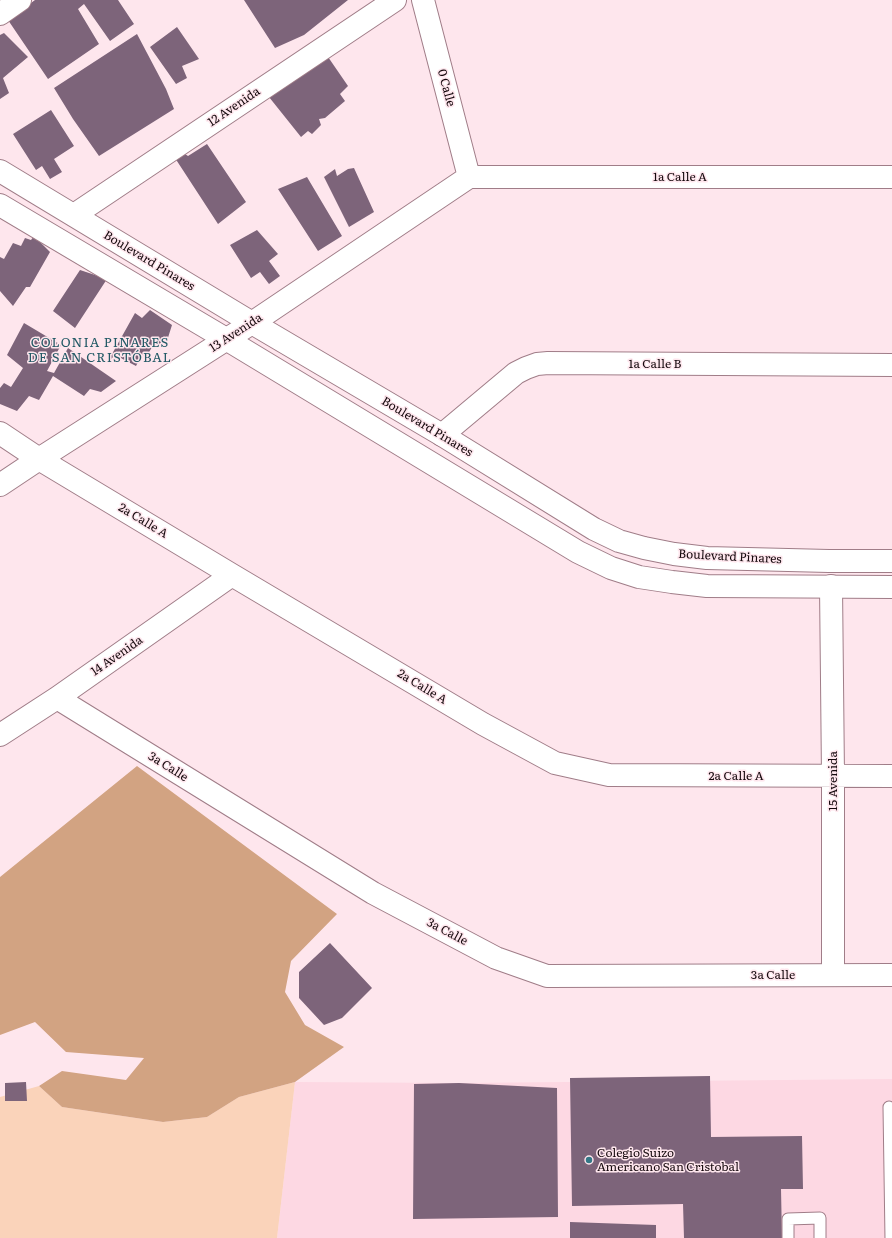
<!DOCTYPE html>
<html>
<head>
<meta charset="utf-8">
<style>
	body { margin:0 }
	canvas { display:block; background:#fee6ed }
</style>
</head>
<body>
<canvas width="892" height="1238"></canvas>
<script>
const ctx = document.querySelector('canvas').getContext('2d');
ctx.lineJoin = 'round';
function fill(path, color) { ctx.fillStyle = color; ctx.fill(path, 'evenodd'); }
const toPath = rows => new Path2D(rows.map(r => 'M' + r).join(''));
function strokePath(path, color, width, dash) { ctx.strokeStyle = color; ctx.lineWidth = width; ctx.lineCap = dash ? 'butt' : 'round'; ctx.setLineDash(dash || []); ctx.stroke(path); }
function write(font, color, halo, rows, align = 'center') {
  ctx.font = font + ' Literata,serif'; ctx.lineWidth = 3; ctx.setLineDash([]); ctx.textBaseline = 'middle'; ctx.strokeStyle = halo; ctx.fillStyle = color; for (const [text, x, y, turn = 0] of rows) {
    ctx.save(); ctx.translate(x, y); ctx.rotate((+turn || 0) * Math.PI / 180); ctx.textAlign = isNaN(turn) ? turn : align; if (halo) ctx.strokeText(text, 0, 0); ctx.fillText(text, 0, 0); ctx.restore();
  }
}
fill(toPath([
	[892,1079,892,1238,277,1238,295,1082,459,1083]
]), '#fdd8e3');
fill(toPath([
	[295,1082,277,1238,0,1238,0,1097,39,1086,62,1107,163,1122,207,1117,239,1097]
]), '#fad3ba');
fill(toPath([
	[137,766,337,914,291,961,285,992,305,1025,344,1047,295,1082,239,1097,207,1117,163,1122,62,1107,39,1086,62,1071,126,1080,144,1058,66,1052,35,1022,0,1035,0,877]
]), '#d2a382');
fill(toPath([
	[35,0,118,0,134,24,110,41,84,4,78,9,99,44,48,79,8,20],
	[244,0,348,0,304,35,275,48],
	[177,27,199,59,182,66,187,78,176,84,150,47],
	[4,33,28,57,3,78,9,93,0,99,0,35],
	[137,34,166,89,174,109,99,156,73,119,54,88],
	[326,54,348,86,340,94,345,101,325,118,319,119,321,125,312,134,308,131,301,137,269,97,296,75,298,78,310,70,308,63],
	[51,110,74,146,54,159,62,172,50,179,42,166,36,170,13,134],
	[207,144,246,202,218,224,175,158,182,152,188,156],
	[354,168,374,212,349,227,324,177,335,169,337,176,348,169],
	[307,177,342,236,318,251,278,189],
	[257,230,278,254,269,261,280,276,269,284,260,272,251,278,230,245],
	[34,236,50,252,30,287,26,287,13,306,0,291,0,257,4,259,13,243,21,246,25,238,31,240],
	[80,270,107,279,75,328,53,311],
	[150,310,172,325,166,344,154,344,146,357,142,354,136,366,115,355,107,363,135,313,142,318],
	[24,323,61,345,47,371,54,373,68,348,116,381,101,392,90,389,84,396,53,376,39,400,29,396,17,411,0,404,0,388,4,383,11,387,23,368,7,355],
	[330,943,372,988,342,1018,324,1025,299,998,299,972],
	[710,1076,711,1137,802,1136,803,1189,781,1189,782,1238,684,1238,683,1204,572,1206,570,1078],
	[26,1082,27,1101,5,1101,5,1083],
	[459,1083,557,1088,558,1217,413,1219,414,1084],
	[570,1222,656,1225,656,1238,570,1238]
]), '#7d647a');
const lane = toPath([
	[889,1107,891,1238],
	[788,1238,788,1219,820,1218,820,1238]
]);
const street = toPath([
	[423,0,469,177],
	[0,14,20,0],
	[469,177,892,177],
	[74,215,395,0],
	[0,433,39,459,232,575,483,724,555,763,609,775,892,776],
	[442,435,516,373,526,368,537,364,548,363,892,365],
	[0,485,39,459,252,323,469,177],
	[831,586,833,776,833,975],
	[57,698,373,893,496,958,547,976,892,975],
	[0,735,57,698,232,575]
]);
const secondary = toPath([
	[0,171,252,323,442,435,594,529,619,541,644,548,674,554,707,558,829,561,892,561],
	[0,205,226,339,578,552,611,568,639,577,672,582,707,586,892,587]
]);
strokePath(lane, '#a07d88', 13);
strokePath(street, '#a07d88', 24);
strokePath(secondary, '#a07d88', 24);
strokePath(lane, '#fff', 11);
strokePath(street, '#fff', 22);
strokePath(secondary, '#fff', 22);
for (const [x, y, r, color] of [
	[589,1160,4,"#347887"]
]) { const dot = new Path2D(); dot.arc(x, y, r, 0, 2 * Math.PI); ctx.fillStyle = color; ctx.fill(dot); strokePath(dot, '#fee6ed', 1.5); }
write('12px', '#15090d', '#fee6ed', [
	["0 Calle",446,88,75],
	["12 Avenida",234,107,-34],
	["1a Calle A",680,177],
	["Boulevard Pinares",149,261,31],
	["13 Avenida",236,333,-33],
	["1a Calle B",655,364],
	["Boulevard Pinares",427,427,31],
	["2a Calle A",143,521,31],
	["Boulevard Pinares",730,557,3],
	["14 Avenida",117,656,-35],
	["2a Calle A",422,687,31],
	["3a Calle",168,767,32],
	["2a Calle A",736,776],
	["15 Avenida",833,781,-90],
	["3a Calle",447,932,28],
	["3a Calle",773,975]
]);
write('12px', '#15090d', '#fee6ed', [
	["Colegio Suizo",597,1153],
	["Americano San Cristobal",597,1167]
], 'left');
ctx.letterSpacing = '1px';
write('13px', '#235a66', '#fee6ed', [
	["COLONIA PINARES",100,343],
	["DE SAN CRISTÓBAL",100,358]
]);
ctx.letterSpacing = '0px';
</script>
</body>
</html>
